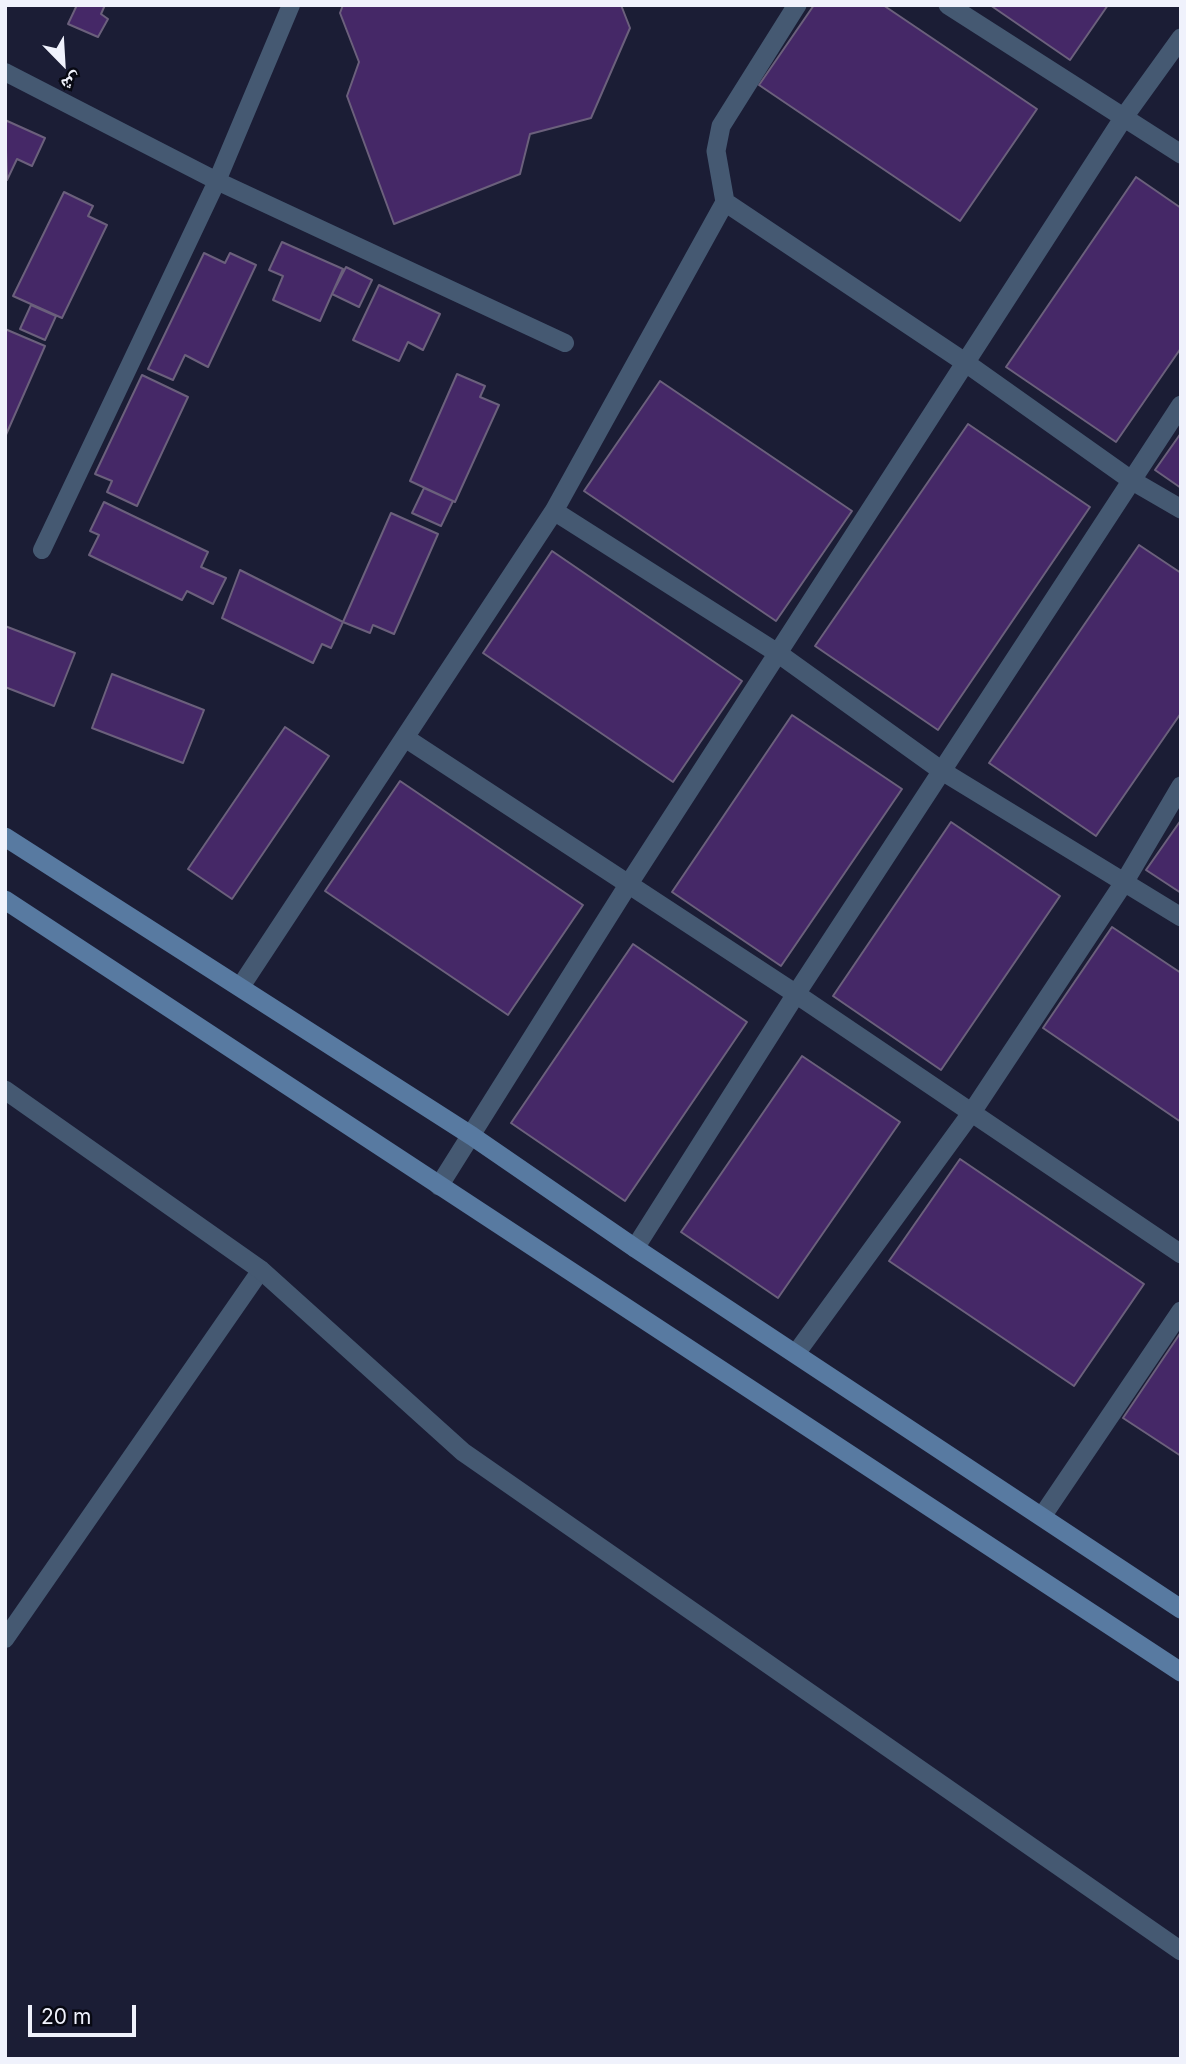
<!DOCTYPE html>
<html>
<head>
<meta charset="utf-8">
<style>
	body { margin:0 }
	#map { position:relative; width:1186px; height:2064px; overflow:hidden; background:#1b1d35; font-family:Inter,"Noto Naskh Arabic",sans-serif }
	canvas { display:block }
	.frame { position:absolute; inset:0; border:7px solid #f0f2fc; pointer-events:none }
	.north { position:absolute; left:28px; top:28px; width:70px; height:70px; -webkit-text-stroke:5px #080913; paint-order:stroke; rotate:156deg; font-size:19px; font-weight:700; line-height:28px; text-align:center; color:#f0f2fc }
	.north::after { content:''; display:block; margin:auto; width:24px; height:32px; background:#f0f2fc; clip-path:polygon(50% 0,100% 100%,50% 72%,0 100%) }
	.scale { position:absolute; left:28px; top:2005px; width:108px; height:32px; box-sizing:border-box; border:4px solid #f0f2fc; border-top:0; padding-left:9px; font-size:21px; line-height:24px; white-space:nowrap; color:#f0f2fc; -webkit-text-stroke:5px #080913; paint-order:stroke }
</style>
</head>
<body>
<div id="map">
<canvas width="1186" height="2064"></canvas>
<div class="frame"></div>
<div class="north">ش</div>
<div class="scale">20 m</div>
</div>
<script>
const ctx = document.querySelector('canvas').getContext('2d');
ctx.lineJoin = 'round';
function fill(path, color) { ctx.fillStyle = color; ctx.fill(path, 'evenodd'); }
const toPath = rows => new Path2D(rows.map(r => 'M' + r).join(''));
function strokePath(path, color, width, dash) { ctx.strokeStyle = color; ctx.lineWidth = width; ctx.lineCap = dash ? 'butt' : 'round'; ctx.setLineDash(dash || []); ctx.stroke(path); }
const building = toPath([
	[77,5,105,5,101,14,108,19,98,37,68,24,77,5],
	[343,5,621,5,630,28,591,118,530,134,520,174,394,224,347,96,359,62,340,13,343,5],
	[814,5,883,5,1037,109,960,221,759,85,814,5],
	[990,5,1108,5,1070,60,990,5],
	[5,120,45,138,32,166,17,159,7,180,5,120],
	[1136,177,1181,208,1181,348,1116,442,1006,367,1136,177],
	[64,192,93,206,88,216,107,225,62,318,13,296,64,192],
	[282,242,343,269,320,321,273,300,283,276,269,270,282,242],
	[204,253,225,263,230,253,256,265,208,367,185,355,173,380,148,369,204,253],
	[346,267,372,280,359,307,332,294,346,267],
	[379,285,440,314,423,350,408,342,399,361,353,340,379,285],
	[31,305,56,316,45,340,20,329,31,305],
	[5,329,45,346,5,437,5,329],
	[457,374,485,386,480,397,499,405,455,502,410,481,457,374],
	[142,375,188,397,137,506,107,492,112,481,95,474,142,375],
	[660,381,852,511,776,621,584,491,660,381],
	[968,424,1090,507,938,730,815,646,968,424],
	[1181,433,1181,488,1155,470,1181,433],
	[424,488,453,501,441,526,412,513,424,488],
	[104,502,208,552,201,567,226,578,213,604,187,591,182,600,89,555,99,535,90,531,104,502],
	[391,513,438,534,394,634,373,625,370,633,343,622,391,513],
	[1139,545,1181,573,1181,713,1096,836,989,763,1139,545],
	[552,551,742,681,673,782,483,653,552,551],
	[240,570,343,622,331,648,322,644,313,663,222,618,240,570],
	[5,626,75,653,54,706,5,687,5,626],
	[112,674,204,710,183,763,92,728,112,674],
	[792,715,902,789,781,966,672,892,792,715],
	[285,727,329,756,232,899,188,869,285,727],
	[400,781,583,905,508,1015,325,891,400,781],
	[1181,820,1181,893,1146,870,1181,820],
	[951,822,1060,896,941,1070,833,996,951,822],
	[1112,927,1181,973,1181,1122,1043,1028,1112,927],
	[633,944,747,1022,625,1201,511,1123,633,944],
	[802,1056,900,1122,778,1298,681,1232,802,1056],
	[960,1159,1144,1284,1074,1386,889,1261,960,1159],
	[1181,1332,1181,1456,1123,1418,1181,1332]
]);
fill(building, '#452867');
strokePath(building, '#6b607c', 2);
strokePath(toPath([
	[5,72,217,181,565,343],
	[42,550,217,181,291,5],
	[5,1639,261,1270]
]), '#455972', 18);
strokePath(toPath([
	[948,5,1181,154],
	[725,202,966,363,1131,480,1181,509],
	[554,511,779,654,942,771,1181,917],
	[407,739,796,994,1181,1254],
	[241,986,554,511,725,202,716,151,721,126,797,5],
	[5,1090,261,1270,463,1452,1181,1951],
	[439,1186,628,885,1124,117,1181,38],
	[635,1248,796,994,1181,405],
	[797,1352,972,1112,1125,881,1181,786],
	[1043,1515,1181,1311]
]), '#455972', 19);
strokePath(toPath([
	[5,837,472,1136,635,1248,1181,1609],
	[5,900,1181,1672]
]), '#587aa1', 19);
</script>
</body>
</html>
